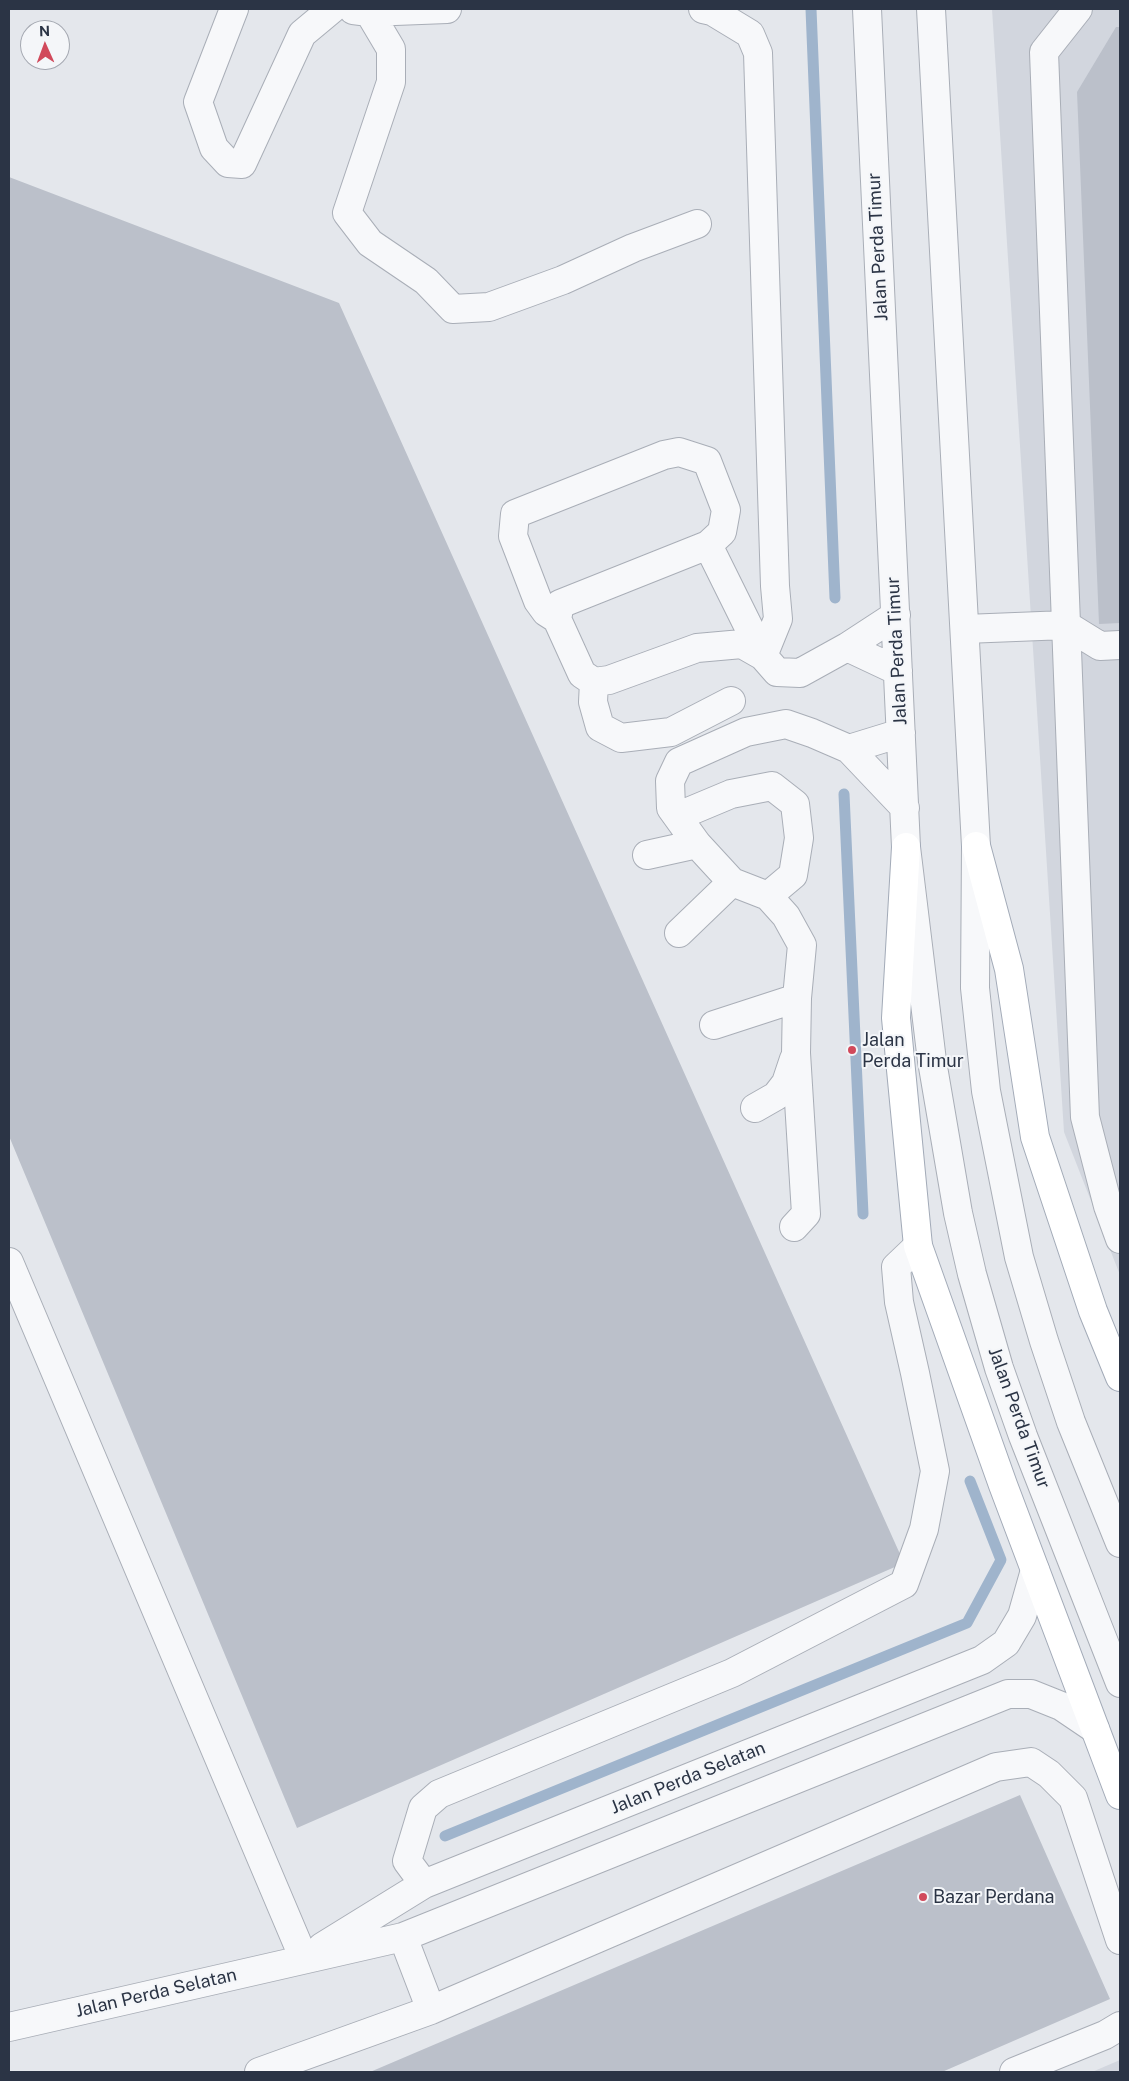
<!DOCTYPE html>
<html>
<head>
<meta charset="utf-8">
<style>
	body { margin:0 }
	#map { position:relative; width:1129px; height:2081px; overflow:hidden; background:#e4e7ec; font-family:"Public Sans",sans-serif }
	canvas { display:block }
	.frame { position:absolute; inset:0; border:10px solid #2b3445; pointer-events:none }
	.north { position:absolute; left:20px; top:20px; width:50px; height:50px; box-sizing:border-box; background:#f4f6f9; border:1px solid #a4a8b1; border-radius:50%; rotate:358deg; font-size:14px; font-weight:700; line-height:20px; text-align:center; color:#2b3445 }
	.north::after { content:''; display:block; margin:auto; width:18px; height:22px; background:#d1495b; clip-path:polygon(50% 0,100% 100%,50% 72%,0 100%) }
</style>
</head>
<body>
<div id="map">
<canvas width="1129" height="2081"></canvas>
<div class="frame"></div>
<div class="north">N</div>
</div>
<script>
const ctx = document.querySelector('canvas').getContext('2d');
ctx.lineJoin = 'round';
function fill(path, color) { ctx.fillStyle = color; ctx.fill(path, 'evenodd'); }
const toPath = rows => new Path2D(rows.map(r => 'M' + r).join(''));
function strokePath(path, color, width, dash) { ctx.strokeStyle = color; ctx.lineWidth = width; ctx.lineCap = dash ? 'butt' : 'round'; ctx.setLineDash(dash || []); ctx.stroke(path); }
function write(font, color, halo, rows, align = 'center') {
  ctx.font = font + ' "Public Sans",sans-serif'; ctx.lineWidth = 4; ctx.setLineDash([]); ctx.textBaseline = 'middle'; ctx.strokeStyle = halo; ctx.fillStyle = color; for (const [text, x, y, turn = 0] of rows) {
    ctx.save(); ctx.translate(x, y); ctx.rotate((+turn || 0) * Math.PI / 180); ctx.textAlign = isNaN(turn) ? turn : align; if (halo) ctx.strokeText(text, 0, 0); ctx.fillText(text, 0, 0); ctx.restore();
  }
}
fill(toPath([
	[992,9,1120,9,1120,1275,1064,1132],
	[1120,2060,1120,2072,1092,2072]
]), '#d2d6de');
strokePath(toPath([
	[811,9,835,598],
	[844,794,863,1214],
	[445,1836,967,1623,1001,1560,970,1481]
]), '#9fb4cc', 11);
fill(toPath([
	[1116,27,1120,27,1120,623,1099,624,1077,92],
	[9,177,339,303,904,1563,297,1828,9,1136],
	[1020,1795,1110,1999,942,2072,370,2072]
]), '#bbc0ca');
const minor = toPath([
	[234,9,198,102,214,148,228,163,242,164,302,34,332,9],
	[703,9,712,11,750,34,758,53,775,586,778,619,763,656,708,545],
	[867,9,906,847,932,1061,958,1213,972,1274,999,1368,1023,1436,1120,1683],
	[931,9,976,846,975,988,986,1091,1019,1257,1044,1341,1071,1422,1120,1543],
	[1078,9,1044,52,1085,1117,1108,1206,1120,1239],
	[353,10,369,12,447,9],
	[369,12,391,49,391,82,347,213,370,243,426,281,453,309,489,307,563,280,633,248,697,224],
	[557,619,546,612,538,601,513,536,515,514,664,455,679,452,707,461,726,510,722,532,708,545,560,604,557,619,582,674,594,682,609,680,697,648,742,644,763,656,777,672,800,673,847,647,896,615],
	[965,629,1066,625,1100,646,1120,645],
	[847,647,898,671],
	[594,682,593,702,600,727,621,738,671,732,731,701],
	[849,749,901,733],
	[683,823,688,812,731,794,772,786,795,804,799,838,793,875,768,896],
	[647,855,697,844],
	[679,933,732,882],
	[714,1025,797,998],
	[755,1108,776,1096,786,1083,794,1059],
	[794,1227,806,1214,796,1053,797,998,802,945,786,916,768,896,732,882,697,844,671,808,670,781,679,762,746,732,786,724,812,733,849,749,905,808],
	[9,1262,304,1959],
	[424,1884,407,1861,423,1808,439,1794,732,1673,904,1584,924,1529,935,1471,915,1373,899,1302,896,1267,918,1246],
	[403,1937,431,2010],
	[322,1947,424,1884,982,1660,1006,1643,1022,1616,1035,1570],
	[9,2027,403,1937,1008,1694,1031,1694,1061,1706,1095,1729],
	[259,2072,431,2010,996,1767,1031,1762,1049,1774,1073,1798,1120,1940],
	[1014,2072,1105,2035,1120,2026]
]);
const major = toPath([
	[976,846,1009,969,1035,1137,1093,1311,1120,1377],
	[906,847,896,1018,918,1246,1003,1485,1120,1795]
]);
strokePath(minor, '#a9aeb7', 30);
strokePath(major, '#a3abb8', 30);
strokePath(minor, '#f7f8fa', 28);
strokePath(major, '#fff', 28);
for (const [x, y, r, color] of [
	[852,1050,5,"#d1495b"],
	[923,1897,5,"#d1495b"]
]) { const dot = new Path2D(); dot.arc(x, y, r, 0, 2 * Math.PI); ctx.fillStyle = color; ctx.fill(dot); strokePath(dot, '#f4f6f9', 2); }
write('18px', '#2b3445', '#f4f6f9', [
	["Jalan Perda Timur",878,247,-93],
	["Jalan Perda Timur",897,651,-93],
	["Jalan Perda Timur",1019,1418,70],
	["Jalan Perda Selatan",688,1778,-22],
	["Jalan Perda Selatan",156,1993,-13]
]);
write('18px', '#2b3445', '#f4f6f9', [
	["Jalan",862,1040],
	["Perda Timur",862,1061],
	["Bazar Perdana",933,1897]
], 'left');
</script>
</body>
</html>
